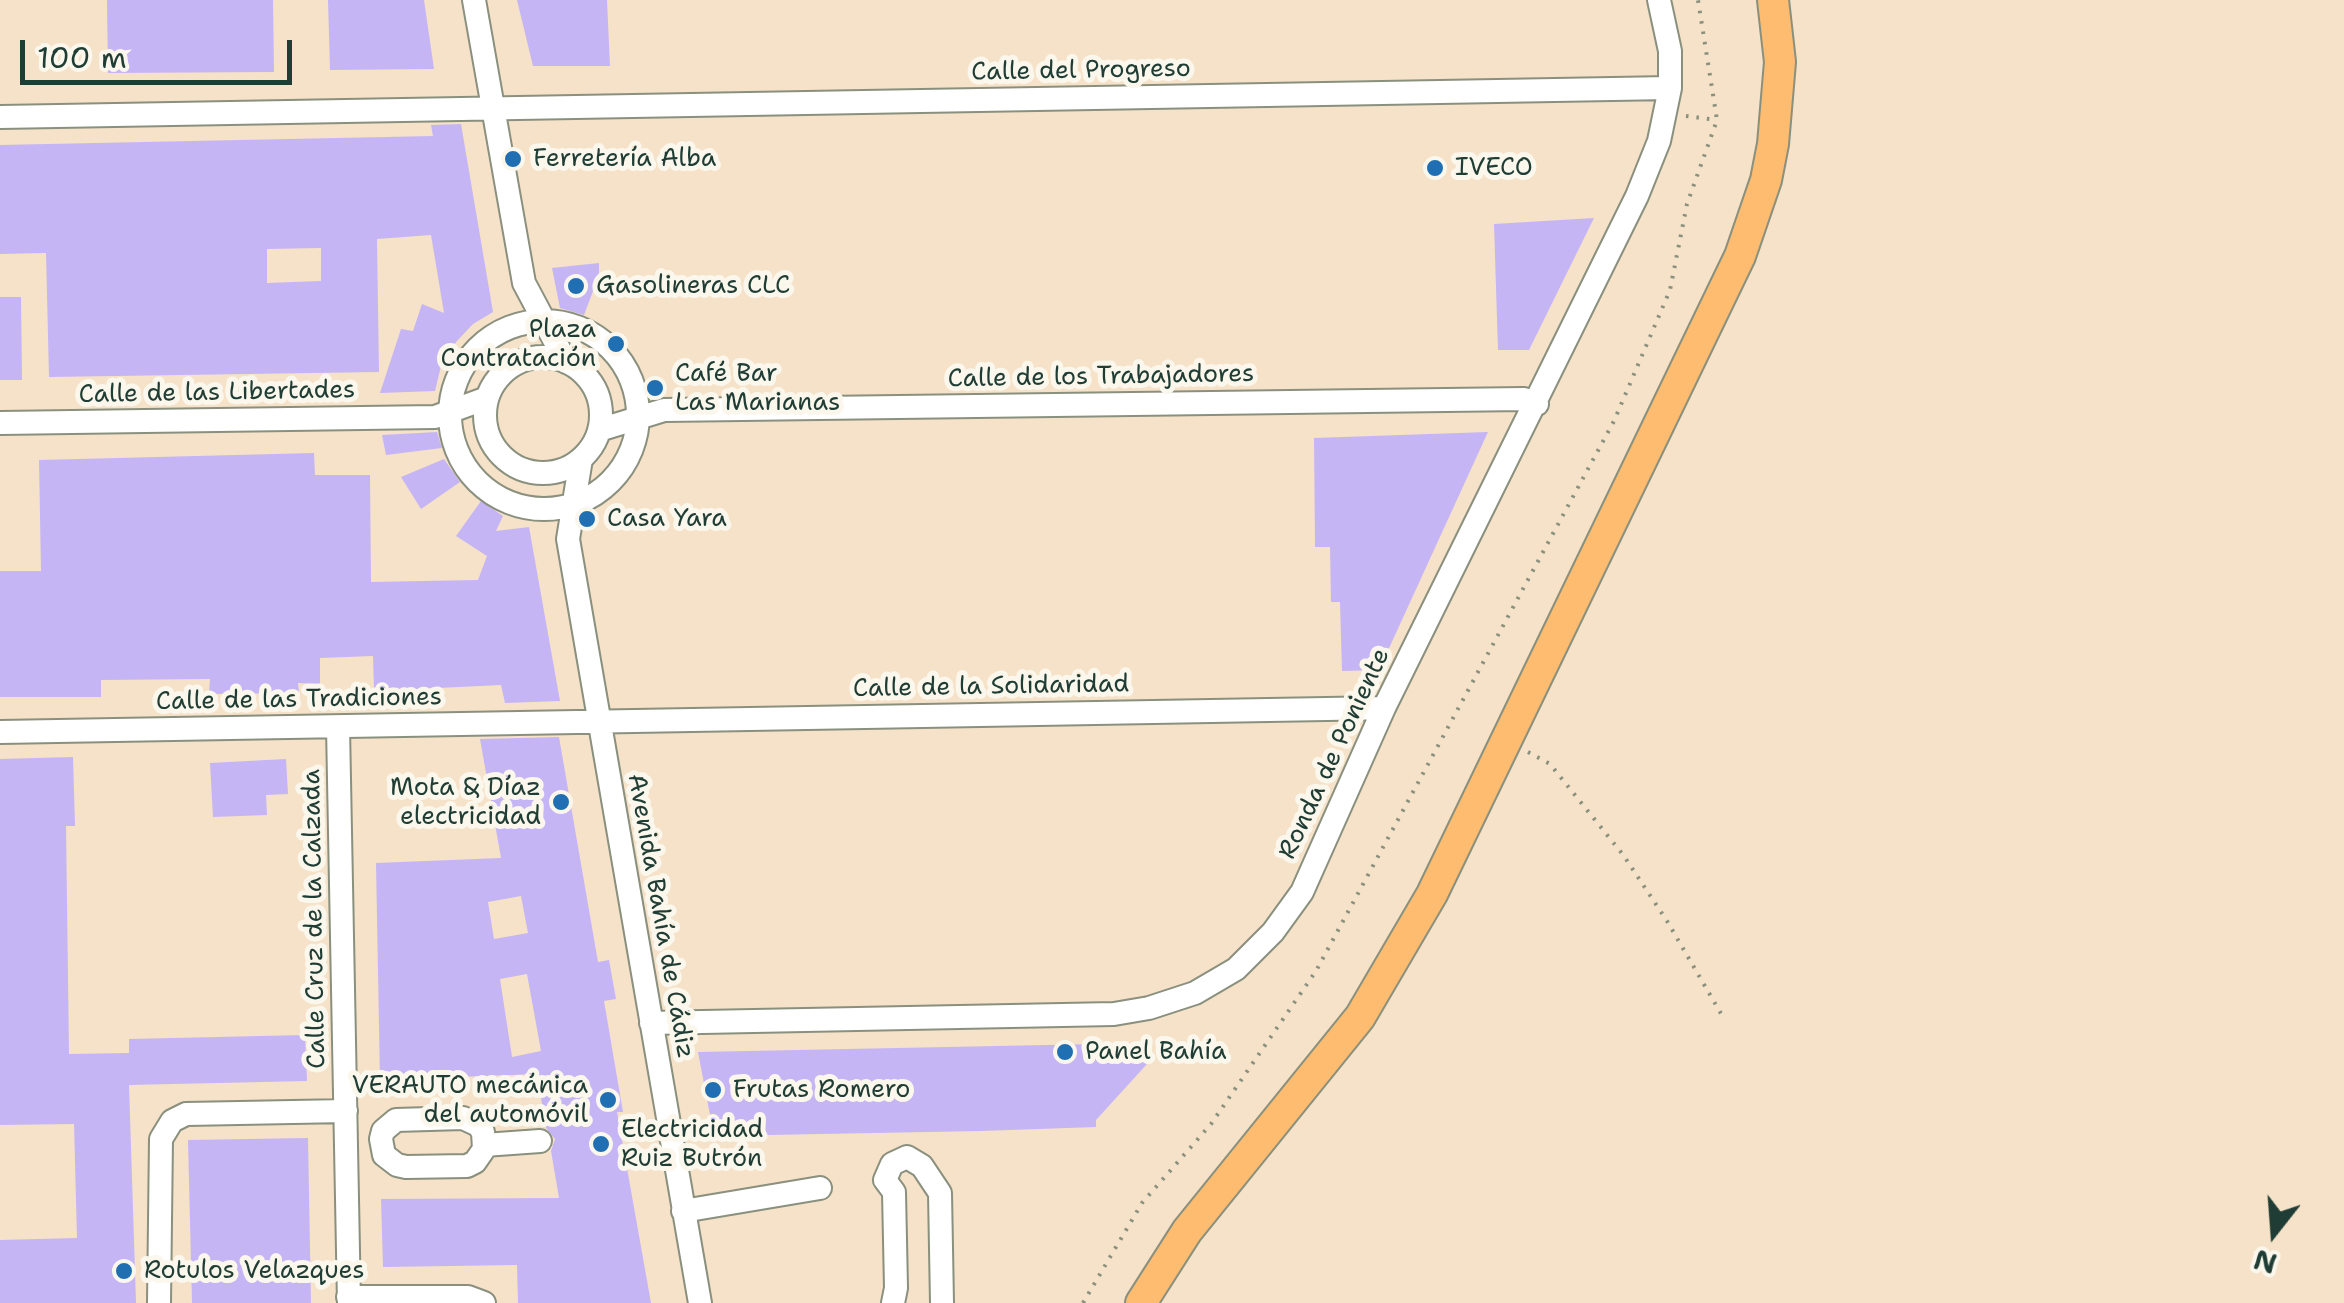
<!DOCTYPE html>
<html>
<head>
<meta charset="utf-8">
<style>
	body { margin:0 }
	#map { position:relative; width:2344px; height:1303px; overflow:hidden; background:#f5e2c8; font-family:"Shantell Sans",sans-serif }
	canvas { display:block }
	.north { position:absolute; left:2224px; top:1183px; width:100px; height:100px; -webkit-text-stroke:8px #fbf7ec; paint-order:stroke; rotate:197deg; font-size:28px; font-weight:700; line-height:40px; text-align:center; color:#1f3d34 }
	.north::after { content:''; display:block; margin:auto; width:35px; height:45px; background:#1f3d34; clip-path:polygon(50% 0,100% 100%,50% 72%,0 100%) }
	.scale { position:absolute; left:20px; top:40px; width:272px; height:45px; box-sizing:border-box; border:5px solid #1f3d34; border-top:0; padding-left:12px; font-size:30px; line-height:35px; white-space:nowrap; color:#1f3d34; -webkit-text-stroke:8px #fbf7ec; paint-order:stroke }
</style>
</head>
<body>
<div id="map">
<canvas width="2344" height="1303"></canvas>
<div class="north">N</div>
<div class="scale">100 m</div>
</div>
<script>
const ctx = document.querySelector('canvas').getContext('2d');
ctx.lineJoin = 'round';
function fill(path, color) { ctx.fillStyle = color; ctx.fill(path, 'evenodd'); }
const toPath = rows => new Path2D(rows.map(r => 'M' + r).join(''));
function strokePath(path, color, width, dash) { ctx.strokeStyle = color; ctx.lineWidth = width; ctx.lineCap = dash ? 'butt' : 'round'; ctx.setLineDash(dash || []); ctx.stroke(path); }
function write(font, color, halo, rows, align = 'center') {
  ctx.font = font + ' "Shantell Sans",sans-serif'; ctx.lineWidth = 10; ctx.setLineDash([]); ctx.textBaseline = 'middle'; ctx.strokeStyle = halo; ctx.fillStyle = color; for (const [text, x, y, turn = 0] of rows) {
    ctx.save(); ctx.translate(x, y); ctx.rotate((+turn || 0) * Math.PI / 180); ctx.textAlign = isNaN(turn) ? turn : align; if (halo) ctx.strokeText(text, 0, 0); ctx.fillText(text, 0, 0); ctx.restore();
  }
}
fill(toPath([
	[107,0,273,0,274,72,108,73],
	[328,0,424,0,434,69,330,70],
	[517,0,607,0,610,66,533,66],
	[461,124,493,312,473,324,456,342,441,366,435,391,380,393,401,329,413,331,422,304,444,313,431,235,377,239,379,372,49,377,46,253,0,254,0,145,433,136,431,125],
	[321,248,321,281,267,283,267,249],
	[1594,218,1529,350,1498,350,1494,224],
	[599,263,599,275,584,315,560,308,552,268],
	[0,297,21,297,22,380,0,380],
	[437,432,442,448,386,455,382,435],
	[1488,432,1379,670,1342,671,1340,602,1331,602,1330,547,1315,547,1314,438],
	[314,453,315,475,370,475,371,582,478,580,487,556,456,536,481,501,503,516,496,531,529,527,560,701,505,703,501,685,374,691,373,656,320,658,320,684,298,683,299,693,209,694,210,679,101,680,101,697,0,697,0,571,41,571,39,460],
	[444,459,460,482,421,509,401,477],
	[559,737,598,962,609,960,616,999,604,1001,623,1112,617,1112,651,1303,518,1303,517,1265,383,1267,381,1199,559,1198,551,1151,555,1139,546,1128,537,1074,380,1080,376,863,501,858,480,739],
	[521,896,528,933,494,939,488,902],
	[527,974,541,1051,512,1057,500,979],
	[73,757,75,826,66,826,69,1054,129,1053,129,1039,305,1035,307,1081,129,1085,136,1303,0,1303,0,1240,77,1238,74,1124,0,1125,0,759],
	[286,759,288,794,266,795,267,815,213,817,210,763],
	[1147,1043,1147,1064,1096,1120,1096,1127,981,1131,714,1136,698,1052],
	[308,1138,311,1303,192,1303,188,1140]
]), '#c5b5f4');
const minor = toPath([
	[474,0,524,283,566,362],
	[0,117,1670,88],
	'450 415a94 94 0 1 1 188 0a94 94 0 1 1-188 0Z',
	'485 415a58 58 0 1 1 116 0a58 58 0 1 1-116 0Z',
	[0,423,435,417,487,398],
	[599,430,664,410,1524,399,1537,404],
	[581,459,568,539,700,1303],
	[338,727,349,1303],
	[0,732,1384,708],
	[651,1023,1114,1014,1149,1008,1195,993,1236,969,1273,932,1302,892,1384,708,1637,196,1659,141,1670,88,1670,51,1659,0],
	[463,1118,478,1125,483,1132,484,1149,475,1162,467,1166,406,1167,397,1165,384,1155,381,1139,383,1131,396,1120,463,1118],
	[484,1145,540,1141],
	[683,1211,820,1188],
	[348,1297,468,1297,484,1303],
	[159,1303,161,1139,172,1121,186,1114,346,1111],
	[893,1303,896,1288,894,1192,885,1180,892,1164,907,1157,922,1166,940,1193,942,1303]
]);
const major = toPath([
	[1141,1303,1187,1231,1360,1017,1432,894,1740,256,1766,180,1773,144,1780,62,1773,0]
]);
strokePath(minor, '#8a907e', 26);
strokePath(major, '#8a907e', 34);
strokePath(toPath([
	[1686,116,1717,120],
	[1528,752,1550,764,1624,856,1667,921,1723,1017],
	[1083,1303,1142,1203,1211,1124,1316,971,1614,421,1670,290,1687,204,1717,120,1698,0]
]), '#8a907e', 4, [2.5, 8]);
strokePath(minor, '#fff', 22);
strokePath(major, '#febc70', 30);
for (const [x, y, r, color] of [
	[513,159,10,"#1f6fb2"],
	[1435,168,10,"#1f6fb2"],
	[576,286,10,"#1f6fb2"],
	[616,344,10,"#1f6fb2"],
	[655,388,10,"#1f6fb2"],
	[587,519,10,"#1f6fb2"],
	[561,802,10,"#1f6fb2"],
	[1065,1052,10,"#1f6fb2"],
	[713,1090,10,"#1f6fb2"],
	[608,1100,10,"#1f6fb2"],
	[601,1144,10,"#1f6fb2"],
	[124,1271,10,"#1f6fb2"]
]) { const dot = new Path2D(); dot.arc(x, y, r, 0, 2 * Math.PI); ctx.fillStyle = color; ctx.fill(dot); strokePath(dot, '#fbf7ec', 4); }
write('25px', '#1f3d34', '#fbf7ec', [
	["Calle del Progreso",1081,71,-1],
	["Calle de los Trabajadores",1101,377,-1],
	["Calle de las Libertades",217,393,-1],
	["Calle de la Solidaridad",991,687,-1],
	["Calle de las Tradiciones",299,700,-1],
	["Ronda de Poniente",1335,754,-65],
	["Avenida Bahía de Cádiz",660,916,80],
	["Calle Cruz de la Calzada",315,919,-91]
]);
write('25px', '#1f3d34', '#fbf7ec', [
	["Ferretería Alba",533,159],
	["IVECO",1455,168],
	["Gasolineras CLC",596,286],
	["Plaza",596,330,"right"],
	["Contratación",596,359,"right"],
	["Café Bar",675,374],
	["Las Marianas",675,403],
	["Casa Yara",607,519],
	["Mota & Díaz",541,788,"right"],
	["electricidad",541,817,"right"],
	["Panel Bahía",1085,1052],
	["VERAUTO mecánica",588,1086,"right"],
	["del automóvil",588,1115,"right"],
	["Frutas Romero",733,1090],
	["Electricidad",621,1130],
	["Ruiz Butrón",621,1159],
	["Rotulos Velazques",144,1271]
], 'left');
</script>
</body>
</html>
